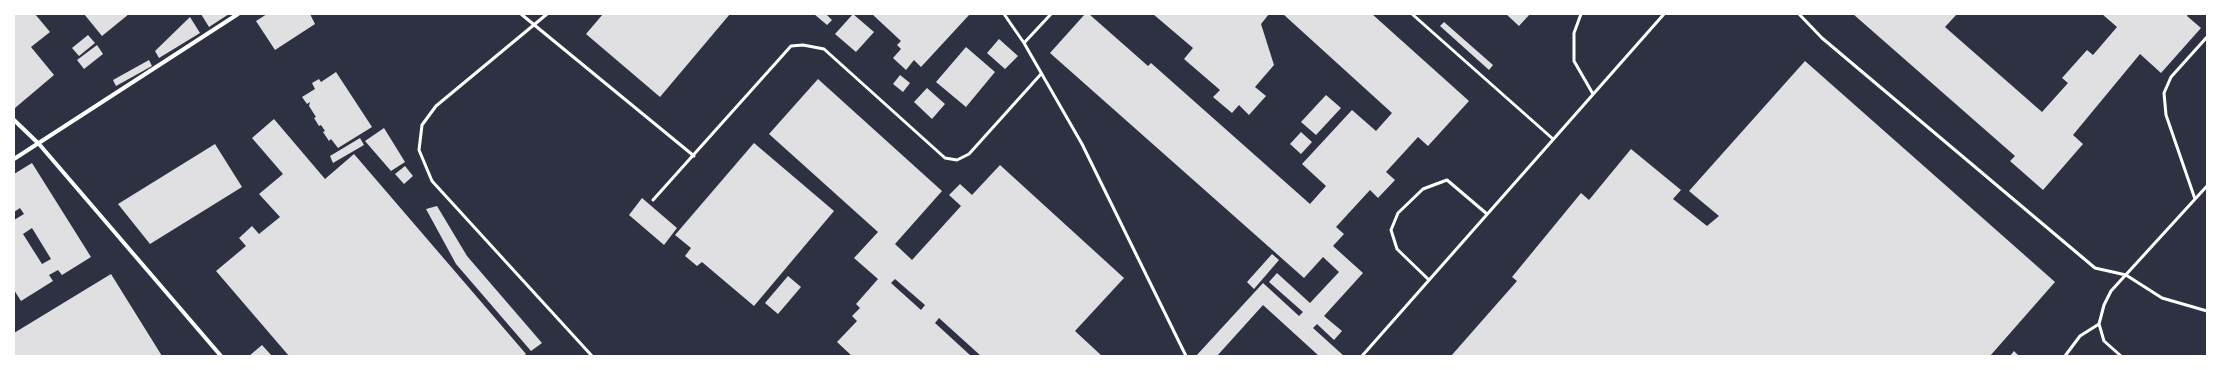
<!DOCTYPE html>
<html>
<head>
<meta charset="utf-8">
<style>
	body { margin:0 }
	#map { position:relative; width:2221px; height:370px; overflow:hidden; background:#2d3142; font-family:"DM Sans",sans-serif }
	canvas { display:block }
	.frame { position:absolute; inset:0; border:15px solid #fff; pointer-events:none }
</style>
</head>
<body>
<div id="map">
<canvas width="2221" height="370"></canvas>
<div class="frame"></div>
</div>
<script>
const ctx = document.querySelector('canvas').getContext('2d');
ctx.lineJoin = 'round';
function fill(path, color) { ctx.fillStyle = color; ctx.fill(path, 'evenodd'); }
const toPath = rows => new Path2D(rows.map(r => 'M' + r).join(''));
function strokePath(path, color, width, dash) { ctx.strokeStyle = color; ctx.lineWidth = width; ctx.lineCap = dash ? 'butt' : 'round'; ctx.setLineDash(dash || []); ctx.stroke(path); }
fill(toPath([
	[14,14,35,14,50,32,31,47,54,75,15,108],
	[84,14,129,14,102,36],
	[201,14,229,14,209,27],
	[267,14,310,14,315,24,275,50,256,21],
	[603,14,730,14,660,97,586,34],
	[814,14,826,14,832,20,827,25],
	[853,14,874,32,856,52,835,34],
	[872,14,970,14,921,67,914,60,906,70,893,58,901,49,897,45,901,41],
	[1085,14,1089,14,1148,66,1151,63,1310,204,1326,186,1302,164,1352,110,1376,131,1392,113,1283,14,1372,14,1469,101,1428,146,1418,137,1386,172,1395,180,1378,198,1370,190,1336,227,1344,234,1333,246,1363,273,1324,316,1342,331,1334,340,1317,324,1313,328,1344,356,1319,356,1263,305,1217,356,1196,356,1263,283,1299,316,1303,312,1269,282,1277,273,1310,303,1339,272,1323,257,1304,278,1050,53],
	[1153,14,1269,14,1261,24,1274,65,1255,87,1266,96,1249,115,1239,105,1232,113,1213,97,1220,90,1184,59,1193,48],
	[1506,14,1530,14,1519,26],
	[1853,14,1957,14,1945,27,2042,112,2068,83,2062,78,2087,50,2093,55,2117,27,2102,14,2188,14,2187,16,2201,28,2161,73,2140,54,2073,135,2083,144,2043,190,2010,161,2015,156],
	[190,17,200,33,159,58,155,51],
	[1444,22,1493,65,1489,70,1440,26],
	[88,35,95,43,79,56,72,48],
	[999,39,1018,56,1005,69,987,53],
	[97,45,103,54,84,69,77,60],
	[966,47,995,72,966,107,936,82],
	[149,60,152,66,116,86,113,80],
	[1805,61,2055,282,1990,356,1451,356,1517,281,1512,277,1581,193,1589,200,1631,149,1681,190,1673,199,1707,226,1719,216,1689,191],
	[336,72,372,127,338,148,331,139,329,141,323,132,325,131,321,125,319,126,314,118,316,117,309,106,310,102,307,104,302,97,315,89,312,83,319,79,321,82],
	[900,75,910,83,903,92,893,84],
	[818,79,942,191,895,244,912,260,961,206,949,195,960,184,972,195,1000,165,1124,278,1075,331,1102,356,981,356,939,318,935,323,971,356,852,356,837,342,857,321,852,316,860,308,856,304,878,279,854,258,878,232,769,134],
	[895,279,925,305,921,310,891,283],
	[927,88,945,104,932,119,914,102],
	[1326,95,1341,108,1316,135,1301,122],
	[274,119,325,179,354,154,526,354,524,356,289,356,216,271,246,246,239,238,252,226,259,234,280,217,259,194,283,174,252,138],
	[384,128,405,162,391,171,365,141],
	[1301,132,1312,142,1301,154,1290,144],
	[360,138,364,145,333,163,330,156],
	[754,143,834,211,754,306,702,262,697,266,685,256,691,248,675,235],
	[215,144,242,187,150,244,118,204],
	[32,163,91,257,62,275,58,270,49,275,53,281,21,301,14,290,14,220,24,214,20,208,14,212,14,174],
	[32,228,51,259,42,264,23,234],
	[405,166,413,176,404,184,395,174],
	[642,198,677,228,664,245,629,215],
	[437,206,467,256,542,343,531,351,456,264,426,209],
	[1272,254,1279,260,1254,289,1247,282],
	[111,274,162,356,14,356,14,333],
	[788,276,801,287,778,314,765,303],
	[262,345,272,356,249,356],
	[2014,351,2019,356,2010,356]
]), '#e0e0e3');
strokePath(toPath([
	[521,14,694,156],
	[547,14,436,106,422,125,419,150,432,181,592,356],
	[1004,14,1024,43],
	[1051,14,1024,43,1082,144,1186,356],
	[1412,14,1553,139],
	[1581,14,1574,33,1574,61,1593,94],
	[1799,14,1822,38,2095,268,2126,275,2162,298,2207,311],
	[2195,199,2166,115,2164,93,2171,77,2207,37],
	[653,200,791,46,803,45,824,49,945,158,957,160,969,154,1041,74],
	[1429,280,1397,249,1391,230,1398,213,1423,189,1447,180,1487,214],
	[1362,356,1664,14],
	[2065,356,2080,336,2099,324],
	[2121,356,2104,341,2099,324,2104,305,2111,291,2207,186]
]), '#fff', 3);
strokePath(toPath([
	[14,120,39,144,221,356],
	[14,159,238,14]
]), '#fff', 4);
</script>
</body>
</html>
